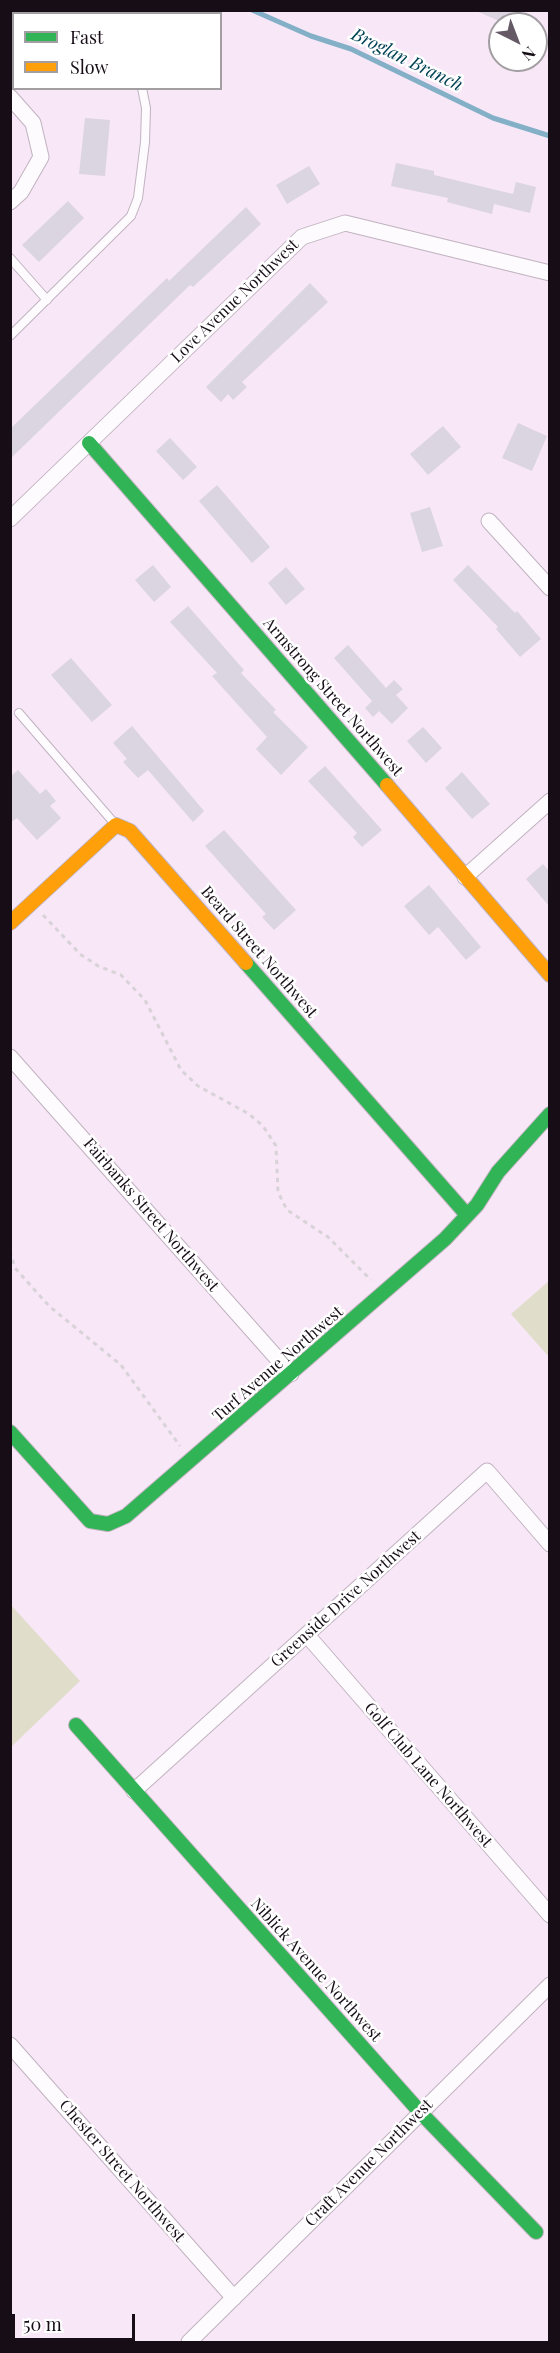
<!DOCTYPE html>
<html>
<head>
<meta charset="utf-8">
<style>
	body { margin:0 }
	#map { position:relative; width:560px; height:2353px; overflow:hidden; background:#f8e7f7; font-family:"Playfair Display",serif }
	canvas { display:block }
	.frame { position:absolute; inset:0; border:12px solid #160d16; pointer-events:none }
	.legend { position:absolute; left:12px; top:12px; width:210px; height:78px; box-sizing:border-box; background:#fff; border:2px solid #a29ea2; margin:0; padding:8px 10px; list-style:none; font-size:18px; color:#160d16 }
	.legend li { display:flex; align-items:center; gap:12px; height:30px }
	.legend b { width:30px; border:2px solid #a29ea2 }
	.north { position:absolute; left:488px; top:12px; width:60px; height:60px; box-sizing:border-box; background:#fff; border:2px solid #a29ea2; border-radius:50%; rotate:138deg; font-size:16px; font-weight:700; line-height:24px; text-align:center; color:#160d16 }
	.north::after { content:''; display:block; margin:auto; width:21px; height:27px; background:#655965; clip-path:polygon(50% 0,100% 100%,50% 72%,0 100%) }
	.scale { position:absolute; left:12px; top:2314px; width:123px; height:27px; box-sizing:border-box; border:3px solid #160d16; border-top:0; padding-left:8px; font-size:18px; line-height:21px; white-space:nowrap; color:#160d16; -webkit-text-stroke:4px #fff; paint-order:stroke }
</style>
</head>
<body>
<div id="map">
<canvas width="560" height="2353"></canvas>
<div class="frame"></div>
<ul class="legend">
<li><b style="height:8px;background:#30b455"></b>Fast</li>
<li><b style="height:8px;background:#ff9f0a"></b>Slow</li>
</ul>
<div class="north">N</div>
<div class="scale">50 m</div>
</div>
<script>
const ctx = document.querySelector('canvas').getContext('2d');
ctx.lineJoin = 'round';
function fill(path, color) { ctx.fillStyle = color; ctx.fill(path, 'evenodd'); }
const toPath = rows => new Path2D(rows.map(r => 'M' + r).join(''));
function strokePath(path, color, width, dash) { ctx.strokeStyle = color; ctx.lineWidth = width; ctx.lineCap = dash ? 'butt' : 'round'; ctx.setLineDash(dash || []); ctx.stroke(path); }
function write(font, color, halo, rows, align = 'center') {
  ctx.font = font + ' "Playfair Display",serif'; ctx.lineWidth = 5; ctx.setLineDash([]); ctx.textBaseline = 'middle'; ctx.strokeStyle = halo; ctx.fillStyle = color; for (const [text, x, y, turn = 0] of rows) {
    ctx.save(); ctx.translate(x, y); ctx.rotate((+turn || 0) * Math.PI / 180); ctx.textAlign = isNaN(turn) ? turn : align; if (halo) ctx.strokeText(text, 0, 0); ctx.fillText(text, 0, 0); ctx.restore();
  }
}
fill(toPath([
	[549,1281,549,1357,511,1314],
	[11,1605,80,1681,11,1747]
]), '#e0deca');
strokePath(toPath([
	[252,10,311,36,351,49,493,118,550,136]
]), '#83b0c7', 5);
fill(toPath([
	[474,10,523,10,517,24,506,24],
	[85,118,110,120,105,176,79,174],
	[396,163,434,171,434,175,513,194,516,182,536,187,530,213,494,204,492,214,447,202,448,198,391,186],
	[309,166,320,184,287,204,276,185],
	[68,201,84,218,39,262,22,245],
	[246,207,261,224,193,287,190,285,10,459,10,429,167,278,169,281],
	[310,283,328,302,242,382,247,387,233,400,228,394,221,402,206,387],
	[518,423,547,436,532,471,502,458],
	[443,426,461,447,428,475,410,454],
	[170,438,197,467,183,480,156,451],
	[217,485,270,547,252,563,199,501],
	[430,507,443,546,422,552,410,513],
	[153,565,171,587,154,602,135,580],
	[468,565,515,613,517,611,541,639,520,657,496,629,498,627,453,580],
	[286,567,305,589,286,605,268,583],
	[188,606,244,670,241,673,276,710,273,712,308,747,281,775,256,749,267,737,212,676,217,673,170,622],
	[348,645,386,688,394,680,403,689,396,695,408,708,392,724,379,711,373,717,365,708,372,701,334,658],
	[71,658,112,705,92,722,51,675],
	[132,726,204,811,193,822,148,770,138,778,123,762,127,759,113,743],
	[423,727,442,748,426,763,407,741],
	[325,766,382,830,362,847,353,837,357,833,308,781],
	[18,770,40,794,46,789,56,801,50,806,61,818,37,840,17,818,10,823,10,777],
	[462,772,490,804,472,819,445,788],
	[224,830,296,910,274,930,262,917,266,914,205,846],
	[543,864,549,871,549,906,526,879],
	[429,885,481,947,466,960,438,927,429,935,404,906]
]), '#dbd4e1');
const lane = toPath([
	[68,10,71,14],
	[10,258,47,300],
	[10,336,131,216,138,198,145,142,146,108,142,88],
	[19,713,115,824]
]);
const street = toPath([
	[10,97,33,123,41,157,21,192,10,202],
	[10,519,302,237,345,223,550,273],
	[489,521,550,588],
	[465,877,550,801],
	[10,1057,291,1374],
	[307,1635,550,1915],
	[134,1791,487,1471,550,1544],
	[10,2045,234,2298],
	[189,2342,550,1985]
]);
const fast = toPath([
	[89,443,387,785],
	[246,963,467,1215],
	[10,1432,90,1521,108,1524,126,1516,445,1239,477,1205,498,1172,550,1114],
	[76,1725,420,2112,536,2232]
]);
const slow = toPath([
	[387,785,550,975],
	[10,923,116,825,130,831,246,963]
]);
strokePath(lane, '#c0b3c0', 10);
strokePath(street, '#c0b3c0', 17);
strokePath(fast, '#c0b3c0', 16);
strokePath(slow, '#c0b3c0', 16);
strokePath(toPath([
	[43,915,80,954,98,966,121,975,145,1000,181,1070,198,1086,249,1114,263,1126,276,1146,278,1192,287,1210,328,1237,371,1280],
	[10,1251,15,1268,49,1306,121,1365,180,1446]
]), '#d8d3d8', 3, [4.5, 4.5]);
strokePath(lane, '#fefbfe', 8);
strokePath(street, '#fefbfe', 15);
strokePath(fast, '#30b455', 14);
strokePath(slow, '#ff9f0a', 14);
write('16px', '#160d16', '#fff', [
	["Love Avenue Northwest",235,301,-44],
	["Armstrong Street Northwest",333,697,49],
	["Beard Street Northwest",259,952,49],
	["Fairbanks Street Northwest",151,1215,49],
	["Turf Avenue Northwest",278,1364,-41],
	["Greenside Drive Northwest",346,1599,-42],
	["Golf Club Lane Northwest",428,1775,49],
	["Niblick Avenue Northwest",316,1970,48],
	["Craft Avenue Northwest",369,2163,-45],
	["Chester Street Northwest",122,2171,49]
]);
write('italic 18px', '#004255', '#fff', [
	["Broglan Branch",407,60,26]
]);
</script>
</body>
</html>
